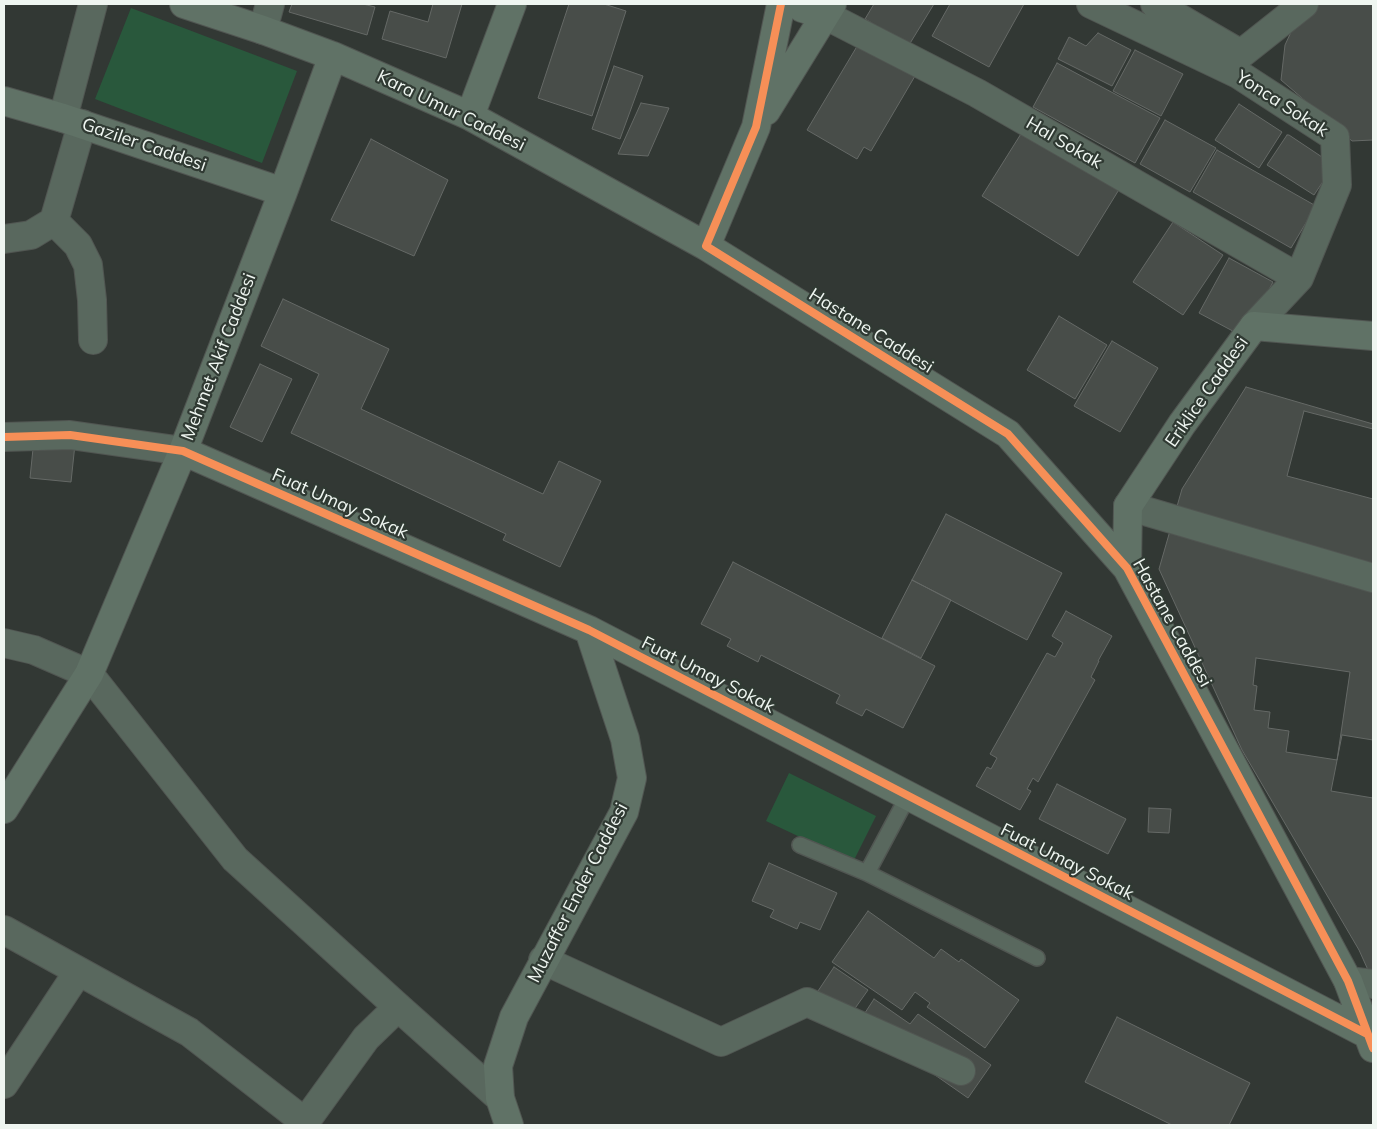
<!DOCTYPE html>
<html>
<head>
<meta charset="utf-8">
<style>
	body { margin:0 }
	#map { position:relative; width:1377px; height:1129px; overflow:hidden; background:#323834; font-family:Mulish,sans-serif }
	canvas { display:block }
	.frame { position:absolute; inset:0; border:5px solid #eff6f1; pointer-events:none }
</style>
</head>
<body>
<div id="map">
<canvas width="1377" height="1129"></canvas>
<div class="frame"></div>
</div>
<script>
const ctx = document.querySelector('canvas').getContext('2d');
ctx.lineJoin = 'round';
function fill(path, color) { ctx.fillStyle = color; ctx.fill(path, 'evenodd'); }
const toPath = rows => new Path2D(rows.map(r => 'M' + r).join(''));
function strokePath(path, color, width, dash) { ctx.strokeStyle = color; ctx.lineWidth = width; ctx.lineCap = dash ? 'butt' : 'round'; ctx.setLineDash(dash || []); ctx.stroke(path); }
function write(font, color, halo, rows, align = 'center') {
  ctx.font = font + ' Mulish,sans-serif'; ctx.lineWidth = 4.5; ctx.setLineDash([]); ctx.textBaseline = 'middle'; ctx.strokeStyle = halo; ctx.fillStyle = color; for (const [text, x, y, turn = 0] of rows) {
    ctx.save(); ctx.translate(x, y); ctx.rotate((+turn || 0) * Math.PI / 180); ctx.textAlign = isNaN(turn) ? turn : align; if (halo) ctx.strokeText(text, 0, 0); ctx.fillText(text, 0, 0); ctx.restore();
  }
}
fill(toPath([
	[131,8,297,71,262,163,95,99],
	[789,773,876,816,853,862,766,821]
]), '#29583c');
const building = toPath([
	[292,4,363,4,375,7,367,35,289,12,292,4],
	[433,4,462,4,446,58,382,39,390,11,428,22,433,4],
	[569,4,604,4,626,11,592,116,538,98,569,4],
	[874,4,934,4,909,45,865,19,874,4],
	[950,4,1024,4,989,67,932,36,950,4],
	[1304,4,1373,4,1373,140,1352,141,1281,80,1285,45,1304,4],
	[1098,33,1131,50,1112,86,1058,59,1069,37,1086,46,1098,33],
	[859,43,915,76,871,151,864,147,857,159,807,130,859,43],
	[1135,50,1183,74,1161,116,1113,91,1135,50],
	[1057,63,1160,118,1135,163,1033,107,1057,63],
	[614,66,643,76,620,139,592,129,614,66],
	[641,103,669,108,648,156,618,154,641,103],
	[1239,104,1282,132,1259,168,1215,140,1239,104],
	[1165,120,1216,148,1190,192,1140,164,1165,120],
	[1024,129,1120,188,1078,256,982,196,1024,129],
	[1287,135,1289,135,1334,165,1314,195,1267,165,1287,135],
	[371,139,448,180,414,256,331,220,371,139],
	[1217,150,1316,206,1291,248,1193,192,1217,150],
	[1173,222,1223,255,1183,315,1133,282,1173,222],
	[1229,258,1273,282,1244,337,1199,313,1229,258],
	[283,299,389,349,361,409,543,494,559,461,601,481,560,567,503,540,506,534,291,433,319,374,261,346,283,299],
	[1059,316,1107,345,1075,399,1027,370,1059,316],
	[1112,341,1158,368,1120,432,1074,406,1112,341],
	[260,364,292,379,262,442,230,427,260,364],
	[1246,387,1373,424,1373,971,1368,970,1359,950,1242,750,1159,569,1182,489,1246,387],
	[1304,411,1373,429,1373,499,1287,476,1304,411],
	[34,439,75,444,71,482,30,478,34,439],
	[946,514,1062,573,1027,640,912,580,946,514],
	[733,562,935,666,903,728,866,709,862,716,836,703,840,695,761,655,758,662,727,646,731,639,701,624,733,562],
	[912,580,951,600,921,658,882,638,912,580],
	[1066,611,1112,636,1098,661,1099,661,1091,677,1095,680,1038,782,1033,778,1027,789,1031,791,1020,810,976,786,987,767,991,769,997,758,990,754,1047,653,1055,657,1063,643,1052,636,1066,611],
	[1256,658,1350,672,1337,760,1286,752,1289,731,1268,728,1270,712,1254,710,1257,686,1253,685,1256,658],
	[1342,735,1373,740,1373,798,1331,791,1342,735],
	[1057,784,1126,819,1108,854,1039,819,1057,784],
	[1149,808,1171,809,1169,833,1148,832,1149,808],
	[769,863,837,893,820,930,800,922,797,929,770,917,774,910,752,901,769,863],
	[868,911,934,958,941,949,959,962,961,959,1019,1000,985,1048,927,1007,930,1003,915,992,902,1010,832,962,868,911],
	[834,967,868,990,851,1014,818,991,834,967],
	[874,999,910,1024,918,1014,991,1065,968,1098,859,1022,874,999],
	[1117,1017,1250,1083,1229,1125,1172,1125,1085,1082,1117,1017]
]);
fill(building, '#484d49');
strokePath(building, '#656966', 1);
const lane = toPath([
	[800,845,867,873,1037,958],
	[867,873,908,796]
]);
const street = toPath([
	[1091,4,1238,74,1335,137,1337,185,1299,278,1254,326],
	[1155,4,1241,54,1304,4],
	[825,15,977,93,1299,278],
	[263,30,270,4],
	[63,118,93,4],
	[54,221,82,124],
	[4,239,31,235,54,221,78,245,88,265,92,300,93,340],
	[4,437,70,435,183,451],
	[1128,506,1373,578],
	[4,643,34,650,89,674,235,859,398,1007,500,1098],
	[4,930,189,1032,305,1122],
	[543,960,721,1042,807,1002,961,1071],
	[1348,981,1373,984],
	[4,1084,78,972],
	[303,1125,366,1038,398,1007]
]);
const secondary = toPath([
	[184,4,263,30,333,56,470,116,706,246,1008,434,1127,568,1348,981,1373,1048],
	[798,4,802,8,825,15],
	[4,101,63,118,283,192],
	[766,111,832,4],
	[470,116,512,4],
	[706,246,756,127,781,4],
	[183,451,589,630,1367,1034],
	[1127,568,1128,506,1182,424,1254,326,1373,336],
	[4,809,89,674,183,451,283,192,333,56],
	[509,1125,500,1098,498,1066,514,1017,624,812,632,778,625,739,589,630]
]);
strokePath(lane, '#515652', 18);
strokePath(street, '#515652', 30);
strokePath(secondary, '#515652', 30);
strokePath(lane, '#59685e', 15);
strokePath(street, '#59685e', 28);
strokePath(secondary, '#607266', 28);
strokePath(toPath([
	[781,4,756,127,706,246,1008,434,1127,568,1348,981,1373,1048],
	[4,437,70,435,183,451,589,630,1367,1034]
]), '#f78f57', 8);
write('18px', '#eff6f1', '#303a33', [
	["Yonca Sokak",1282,104,33],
	["Kara Umur Caddesi",451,111,26],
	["Hal Sokak",1064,143,30],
	["Gaziler Caddesi",144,145,19],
	["Hastane Caddesi",871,331,32],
	["Mehmet Akif Caddesi",219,357,-69],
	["Eriklice Caddesi",1207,392,-55],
	["Fuat Umay Sokak",340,504,24],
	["Hastane Caddesi",1172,623,61],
	["Fuat Umay Sokak",708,675,27],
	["Fuat Umay Sokak",1067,862,27],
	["Muzaffer Ender Caddesi",578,893,-63]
]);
</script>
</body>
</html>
